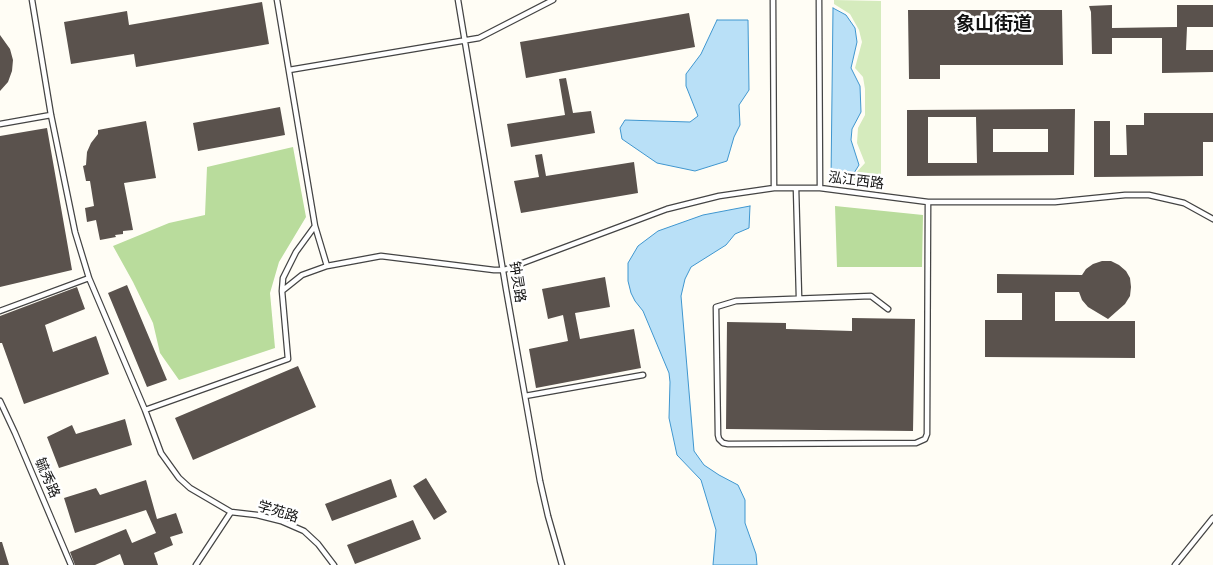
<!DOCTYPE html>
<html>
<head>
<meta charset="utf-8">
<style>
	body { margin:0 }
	canvas { display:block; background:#fffdf5 }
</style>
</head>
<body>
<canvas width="1213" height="565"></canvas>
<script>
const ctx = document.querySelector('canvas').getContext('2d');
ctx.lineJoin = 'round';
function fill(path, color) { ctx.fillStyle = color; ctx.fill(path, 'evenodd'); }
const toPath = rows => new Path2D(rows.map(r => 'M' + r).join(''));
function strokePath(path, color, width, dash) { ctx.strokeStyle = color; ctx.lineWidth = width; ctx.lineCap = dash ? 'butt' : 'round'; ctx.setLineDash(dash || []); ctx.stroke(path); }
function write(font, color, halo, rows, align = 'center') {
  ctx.font = font + ' "IBM Plex Serif","Noto Sans SC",serif'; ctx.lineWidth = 5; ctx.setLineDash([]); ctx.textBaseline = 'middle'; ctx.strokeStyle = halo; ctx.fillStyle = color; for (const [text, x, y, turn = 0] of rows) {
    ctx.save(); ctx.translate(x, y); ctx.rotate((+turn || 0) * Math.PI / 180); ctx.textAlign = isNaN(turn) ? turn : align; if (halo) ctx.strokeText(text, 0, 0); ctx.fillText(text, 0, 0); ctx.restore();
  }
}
fill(toPath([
	[834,0,881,1,881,182,840,178,854,175,865,163,857,143,858,128,865,115,865,89,863,77,855,68,862,42,859,30,850,14,834,4]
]), '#d5ebbd');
fill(toPath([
	[293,147,306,217,279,262,270,293,275,348,179,380,160,353,153,323,133,282,113,246,169,223,205,215,207,167],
	[835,206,923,215,922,267,837,267]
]), '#b9dc9c');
const water = toPath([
	[833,8,846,15,855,28,857,42,851,68,860,86,861,112,852,129,851,140,859,165,854,173,848,176,841,175,831,179,833,8],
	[717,20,748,20,749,90,739,105,740,125,734,137,727,161,695,171,657,163,622,139,620,128,625,120,690,122,698,116,686,86,686,74,701,54,717,20],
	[750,206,749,228,735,234,726,245,691,267,685,279,681,296,694,451,704,465,719,475,738,485,745,500,745,523,756,554,757,565,713,565,716,530,701,480,677,455,669,418,670,382,669,373,643,311,635,301,631,293,628,281,628,263,638,246,658,231,703,215,750,206]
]);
fill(water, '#b9e0f7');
strokePath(water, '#3f96cf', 1);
fill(toPath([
	[262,2,269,44,136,67,134,54,71,64,64,22,127,11,129,25],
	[1112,5,1112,28,1177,27,1177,5,1213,5,1213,27,1187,27,1186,50,1213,50,1213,72,1162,73,1162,38,1112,38,1112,54,1092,54,1091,12,1089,6],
	[908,10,1062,10,1063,65,940,65,940,79,909,79],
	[689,13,695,47,526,78,520,42],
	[0,35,10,49,13,60,12,71,8,82,0,91],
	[566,78,573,113,591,111,595,133,511,147,507,124,565,115,559,79],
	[280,107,285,135,198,151,193,123],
	[1075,109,1074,175,907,176,907,110],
	[928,117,976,117,977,163,928,163],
	[993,129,1048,129,1048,152,993,152],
	[1144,113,1213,113,1213,142,1203,142,1203,176,1094,177,1094,121,1110,121,1110,155,1127,155,1126,125,1144,125],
	[146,121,156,178,124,183,133,230,123,231,123,234,115,235,116,237,100,240,96,220,87,222,85,208,94,206,90,181,86,181,83,166,86,165,87,152,91,143,98,134,98,130],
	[47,128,72,270,0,287,0,136],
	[542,154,546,176,634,162,638,193,521,213,514,181,539,177,535,155],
	[1102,261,1111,261,1119,265,1126,271,1130,278,1131,287,1130,296,1125,304,1108,319,1088,307,1082,300,1079,292,1055,292,1055,321,1135,321,1135,358,985,357,985,320,1022,320,1022,293,997,293,997,274,1082,275,1086,269,1093,264],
	[605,277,610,307,575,313,580,339,634,329,641,368,536,388,529,349,568,341,563,315,548,319,542,289],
	[127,285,167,380,147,387,108,293],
	[77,287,85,309,45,325,53,352,96,336,109,374,24,404,2,343,0,343,0,316],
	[852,318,915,319,913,431,726,429,727,322,786,323,786,329,852,331],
	[298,366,316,407,193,460,175,418],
	[125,419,132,445,59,468,47,437,72,425,76,434],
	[426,478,447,512,434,520,413,486],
	[391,479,397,497,332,521,325,504],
	[146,480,157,519,176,513,183,533,170,537,173,545,154,553,158,565,124,565,120,554,95,565,75,565,70,552,126,529,132,543,156,533,146,510,75,533,64,498,96,488,100,495],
	[413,520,421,539,355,564,347,545],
	[0,542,2,542,9,565,0,565]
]), '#5a524d');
const service = toPath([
	[32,0,51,115,75,232,89,278,145,410,161,453,179,478,190,488,231,512,257,515,281,521,304,531,318,544,334,565],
	[277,0,315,226,296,252,283,278,282,291],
	[458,0,506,289,540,481,548,516,562,565],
	[773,0,774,188],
	[819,0,820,188],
	[289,70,479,38,553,0],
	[0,124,51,115],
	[796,188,799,297],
	[315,226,327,266],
	[888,309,871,296,736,301,716,307,718,435,719,439,723,443,728,444,916,443,925,439,927,434,928,202],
	[0,311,89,278],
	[525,396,643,375],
	[0,401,15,433,71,565],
	[145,410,288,359,282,291,302,275,327,266,381,256,494,270,504,270,667,209,719,196,774,188,820,188,928,202,1055,202,1125,195,1149,195,1184,203,1213,219],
	[196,565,231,512],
	[1175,565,1213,518]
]);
strokePath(service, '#444', 7);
strokePath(service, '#fff', 4.5);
write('14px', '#111', '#fff', [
	["泓江西路",856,181,7],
	["钟灵路",517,282,81],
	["毓秀路",47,478,67],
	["学苑路",278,512,17]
]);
write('bold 19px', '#111', '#fff', [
	["象山街道",994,25]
]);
</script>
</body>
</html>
